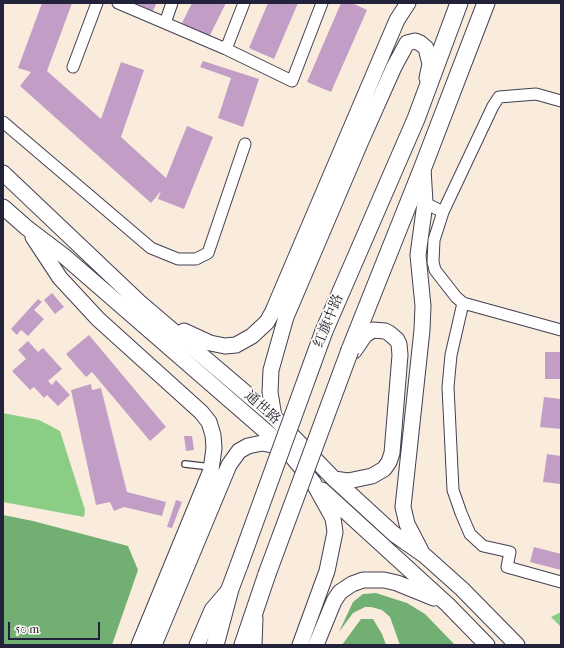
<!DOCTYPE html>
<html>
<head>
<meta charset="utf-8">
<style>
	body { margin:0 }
	#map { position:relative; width:564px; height:648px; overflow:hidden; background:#f9ecdc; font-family:"IM FELL French Canon",serif }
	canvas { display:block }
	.frame { position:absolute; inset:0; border:4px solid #22223b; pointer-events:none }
	.scale { position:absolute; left:8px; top:622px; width:92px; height:18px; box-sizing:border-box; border:2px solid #22223b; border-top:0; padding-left:5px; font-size:12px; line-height:14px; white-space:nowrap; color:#22223b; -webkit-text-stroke:3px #fdfcf7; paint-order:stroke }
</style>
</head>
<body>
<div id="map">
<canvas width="564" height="648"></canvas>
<div class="frame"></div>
<div class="scale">50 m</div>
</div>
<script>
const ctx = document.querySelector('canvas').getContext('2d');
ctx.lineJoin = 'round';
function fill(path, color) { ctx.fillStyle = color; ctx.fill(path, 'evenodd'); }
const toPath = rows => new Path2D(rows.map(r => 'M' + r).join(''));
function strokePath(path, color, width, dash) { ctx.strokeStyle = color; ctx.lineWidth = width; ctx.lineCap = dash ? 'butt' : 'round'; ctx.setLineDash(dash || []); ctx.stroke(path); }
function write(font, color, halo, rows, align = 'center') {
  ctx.font = font + ' "IM FELL French Canon","Noto Serif SC",serif'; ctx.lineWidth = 3.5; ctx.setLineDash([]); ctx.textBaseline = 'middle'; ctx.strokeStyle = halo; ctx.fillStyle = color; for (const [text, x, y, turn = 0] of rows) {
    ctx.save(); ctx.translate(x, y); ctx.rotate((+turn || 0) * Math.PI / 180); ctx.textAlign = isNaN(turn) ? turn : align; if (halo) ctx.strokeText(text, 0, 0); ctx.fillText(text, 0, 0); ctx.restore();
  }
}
fill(toPath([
	[3,413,39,420,60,431,85,510,84,517,3,502],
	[561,612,561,627,551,617]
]), '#8ccd85');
fill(toPath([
	[3,515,33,521,128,546,138,570,112,645,3,645],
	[376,593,407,603,425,614,455,645,400,645,390,617,382,610,371,607,365,607,353,613,339,632,353,602,363,594],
	[361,619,373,619,382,634,386,645,342,645]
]), '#71b072');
fill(toPath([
	[42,3,72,3,47,71,101,119,121,62,144,70,121,137,166,178,187,126,213,137,184,209,158,199,161,191,151,203,20,86,31,72,18,68],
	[135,3,157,3,152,12],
	[192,3,226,3,209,37,182,23],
	[268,3,298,3,274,59,249,48],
	[341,3,352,3,367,10,331,92,307,82],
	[203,61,259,79,243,127,218,118,231,78,200,67],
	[52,293,64,307,55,314,44,300],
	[38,299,42,302,34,310,44,319,28,336,21,330,17,335,11,329],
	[89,335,166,427,150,441,92,372,86,377,66,354],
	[28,341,38,352,43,348,62,369,48,381,52,385,56,380,70,395,58,406,47,395,44,398,34,387,30,390,12,371,26,359,18,350],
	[545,352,561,352,561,379,545,379],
	[91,384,92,390,101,388,127,492,166,502,162,516,124,507,114,511,110,502,96,505,71,390],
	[544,397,561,399,561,429,540,427],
	[184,436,192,436,194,450,186,451],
	[547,454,561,456,561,484,543,482],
	[176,500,182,502,172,528,167,527],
	[534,547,561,554,561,570,530,562]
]), '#c29ec6');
const lane = toPath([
	[185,464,211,467]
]);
const street = toPath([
	[118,3,226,49,292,81,322,3],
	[165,23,172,3],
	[226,49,244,3],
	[73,67,97,3],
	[3,122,151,248,178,259,196,259,208,253,245,144],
	[425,203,443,212,434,240,433,262,435,270,456,297,463,303,561,330],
	[443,212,493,106,499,97,536,94,561,101],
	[463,303,451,355,448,387,453,490,461,513,470,534,483,546,510,552,507,567,561,582]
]);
const secondary = toPath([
	[3,173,139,302,274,417,334,479,394,534,424,555,462,589,517,645],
	[3,207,27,228,64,256,285,448,313,482,333,518,335,532,327,571,300,645],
	[33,237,60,278,98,319,201,412,209,422,213,435,214,448,211,470,139,645],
	[184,331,210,343,225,346,236,345,252,336,267,322,273,311,397,20,408,3],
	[274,417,270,392,271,370,286,317,361,141,394,67,407,43,415,41,420,43,426,48,430,64,427,78],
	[334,479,348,481,372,476,384,469,389,462,392,453,400,355,399,344,397,340,389,333,385,331,373,330,365,335,354,351],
	[322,490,448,605,487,645],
	[421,551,407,524,403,507,422,330,423,306,418,255,425,203,423,168],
	[154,645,229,465,239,451,248,446,262,443,282,447],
	[197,645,212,610,230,589],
	[254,645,255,618],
	[316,645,334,601,340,592,352,584,363,580,384,580,397,583,434,598]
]);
const primary = toPath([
	[324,331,416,119,459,3],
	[350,350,423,167,486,3],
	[215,645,230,589,239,565],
	[243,645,267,574]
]);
strokePath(lane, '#424053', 8);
strokePath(street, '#424053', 13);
strokePath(secondary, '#424053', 17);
strokePath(primary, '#424053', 19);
strokePath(lane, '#fff', 5.5);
strokePath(street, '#fff', 11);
strokePath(secondary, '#fff', 15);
strokePath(primary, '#fff', 17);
const primaryBridge = toPath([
	[239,565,324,331],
	[267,574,350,350]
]);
strokePath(primaryBridge, '#424053', 19, []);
strokePath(primaryBridge, '#fff', 17);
write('14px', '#22223b', '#fdfcf7', [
	["红旗中路",329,321,-68],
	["通世路",262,408,42]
]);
</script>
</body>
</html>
